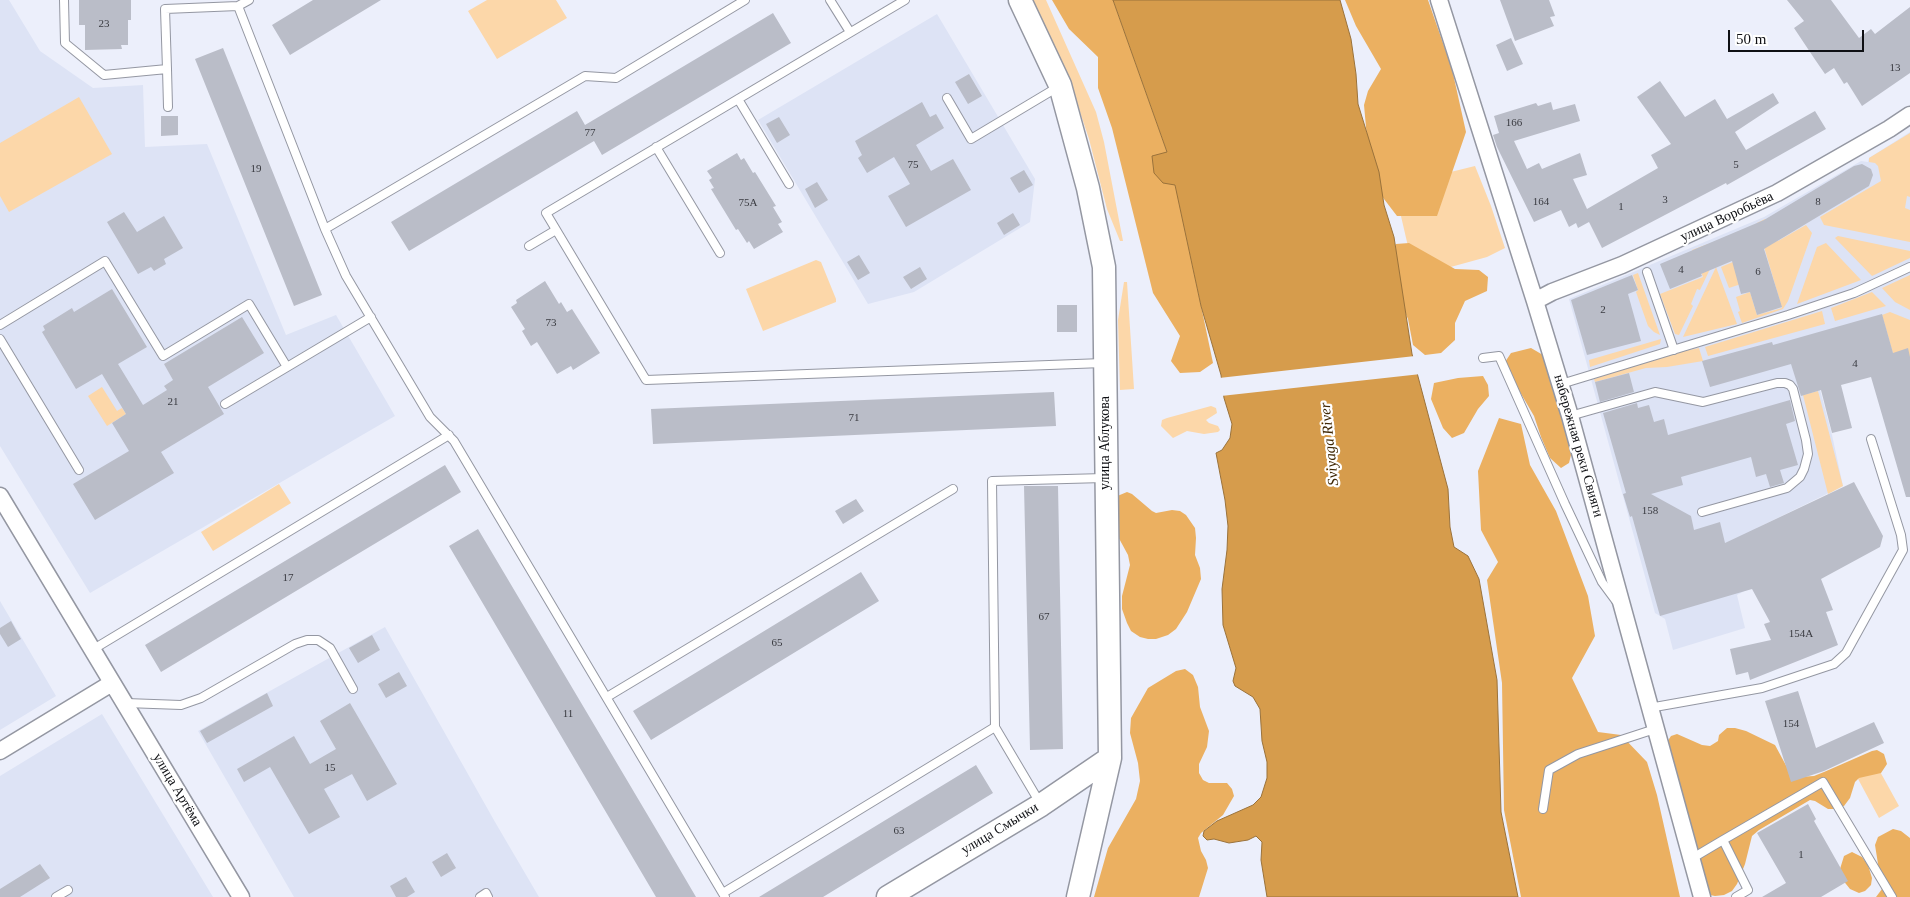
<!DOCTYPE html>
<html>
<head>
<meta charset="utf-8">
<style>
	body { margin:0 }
	#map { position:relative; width:1910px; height:897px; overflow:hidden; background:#eceffb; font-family:"Times New Roman",serif }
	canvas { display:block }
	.scale { position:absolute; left:1728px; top:30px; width:136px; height:22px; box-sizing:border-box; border:2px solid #0f1014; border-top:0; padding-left:6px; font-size:15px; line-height:18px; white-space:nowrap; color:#0f1014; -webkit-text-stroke:4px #fff; paint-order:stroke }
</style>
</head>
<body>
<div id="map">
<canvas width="1910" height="897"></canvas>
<div class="scale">50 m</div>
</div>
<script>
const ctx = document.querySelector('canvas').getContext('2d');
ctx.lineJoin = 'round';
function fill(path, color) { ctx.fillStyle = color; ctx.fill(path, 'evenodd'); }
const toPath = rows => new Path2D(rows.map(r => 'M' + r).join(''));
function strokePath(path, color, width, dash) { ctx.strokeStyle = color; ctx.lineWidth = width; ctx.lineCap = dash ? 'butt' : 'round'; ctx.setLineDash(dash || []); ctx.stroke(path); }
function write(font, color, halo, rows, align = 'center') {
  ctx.font = font + ' "Times New Roman",serif'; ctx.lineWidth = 4.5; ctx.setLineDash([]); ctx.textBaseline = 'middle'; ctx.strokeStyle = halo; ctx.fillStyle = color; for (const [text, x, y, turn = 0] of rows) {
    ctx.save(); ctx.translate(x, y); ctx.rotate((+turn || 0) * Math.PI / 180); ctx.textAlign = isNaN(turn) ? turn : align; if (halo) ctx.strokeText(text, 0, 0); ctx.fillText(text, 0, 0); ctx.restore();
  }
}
fill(toPath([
	[0,0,9,0,40,51,93,88,143,85,145,147,207,144,286,335,336,315,395,416,90,593,0,446],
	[937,14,1035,179,1030,222,914,292,868,304,758,120],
	[1910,132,1910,388,1812,359,1832,435,1843,486,1757,528,1780,572,1737,595,1745,628,1673,650,1665,619,1655,613,1569,299,1764,217,1861,161,1868,162,1869,158],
	[0,601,56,696,0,730],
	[385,627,495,822,539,897,294,897,198,731],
	[102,714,213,897,0,897,0,776]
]), '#dde3f5');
fill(toPath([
	[487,0,556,0,567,18,497,59,468,11],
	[1032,0,1046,0,1096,112,1104,142,1123,241,1120,241,1107,209,1089,139,1074,94],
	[79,97,112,154,9,212,0,196,0,143],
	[1910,133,1910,197,1907,196,1905,208,1910,210,1910,242,1824,225,1820,217,1881,181,1878,166,1875,163,1869,162,1869,158],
	[1475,166,1491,206,1505,248,1487,257,1447,268,1410,255,1394,186],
	[1765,219,1778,241,1806,225,1812,233,1788,301,1783,309,1742,323,1738,312,1740,311,1736,297,1750,292,1757,315,1782,308,1757,223],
	[1838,236,1910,251,1910,258,1872,276,1835,238],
	[1826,243,1861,280,1797,304,1817,247],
	[1708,244,1713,258,1710,269,1700,290,1697,289,1691,304,1693,306,1679,335,1675,334,1660,294,1703,277,1692,250],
	[1740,259,1747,282,1729,288,1721,267],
	[816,260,821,262,836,299,836,302,763,331,746,289],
	[1716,267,1737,324,1683,337],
	[1638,273,1660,335,1654,332,1648,326,1636,292,1638,290,1633,275],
	[1910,275,1910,310,1895,302,1882,288],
	[1124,282,1127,282,1134,389,1120,390,1118,320],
	[1872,292,1886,306,1835,321,1831,308],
	[1822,311,1825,324,1708,356,1705,347],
	[1890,312,1910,320,1910,386,1902,385,1882,315],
	[1661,339,1660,344,1590,367,1589,360],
	[1699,348,1703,361,1667,367,1646,368,1595,382,1594,379,1665,355],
	[102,387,117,411,122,408,126,414,107,426,88,396],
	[1818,391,1843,486,1828,494,1803,395],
	[1211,406,1216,408,1217,413,1206,420,1209,423,1218,426,1220,430,1218,432,1204,434,1187,431,1173,438,1161,426,1162,420,1167,418],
	[279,484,291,503,213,551,201,532],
	[1877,766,1899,806,1879,818,1857,777]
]), '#fcd7a9');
fill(toPath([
	[1052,0,1113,0,1167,152,1177,191,1213,363,1200,372,1180,373,1171,361,1180,336,1153,293,1112,128,1098,88,1098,57,1069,29],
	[1345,0,1428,0,1452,69,1466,132,1437,216,1397,216,1371,182,1364,105,1368,91,1381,69,1356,26],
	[1409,243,1455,269,1479,270,1488,277,1487,291,1465,301,1455,323,1455,340,1441,353,1425,355,1413,345,1408,319,1394,288,1392,269,1396,244],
	[1531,348,1543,355,1566,429,1571,455,1569,463,1561,468,1550,458,1541,437,1534,416,1513,380,1505,362,1511,353],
	[1483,376,1488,385,1489,396,1478,409,1464,433,1452,438,1443,428,1431,399,1434,383,1458,378],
	[1499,418,1521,424,1530,465,1556,511,1588,596,1595,636,1572,678,1598,732,1621,735,1647,762,1657,795,1680,897,1521,897,1504,810,1502,683,1487,580,1498,562,1481,530,1478,471],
	[1127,492,1132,494,1152,511,1156,513,1172,510,1180,511,1186,515,1195,528,1196,538,1195,555,1200,568,1201,579,1187,612,1176,629,1168,635,1156,639,1148,639,1140,637,1131,631,1127,623,1122,609,1122,596,1130,565,1128,555,1115,531,1115,497],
	[1185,669,1193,675,1198,687,1200,707,1209,731,1207,747,1199,764,1199,773,1203,780,1209,783,1227,783,1232,789,1234,796,1223,815,1201,833,1198,838,1201,851,1206,860,1208,868,1199,897,1094,897,1108,848,1136,799,1140,781,1138,763,1130,733,1131,718,1148,688,1176,671],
	[1727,728,1735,728,1746,731,1775,745,1789,771,1798,777,1814,776,1824,772,1872,751,1877,750,1884,754,1887,764,1881,773,1859,778,1855,782,1850,798,1844,806,1838,809,1828,809,1815,801,1810,800,1759,830,1752,836,1745,864,1737,884,1732,891,1724,895,1715,896,1710,895,1702,886,1665,745,1671,736,1677,734,1702,745,1710,746,1718,741,1719,735],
	[1893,829,1901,831,1910,838,1910,897,1876,897,1882,889,1875,845,1878,837],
	[1852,852,1862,857,1868,865,1872,878,1871,885,1865,891,1859,893,1850,889,1842,879,1840,869,1844,856]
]), '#ebb061');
const water = toPath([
	[1113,0,1340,0,1351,39,1356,74,1358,104,1379,172,1384,205,1394,237,1412,354,1448,489,1450,527,1454,547,1468,556,1479,579,1497,680,1501,812,1518,897,1267,897,1261,860,1262,842,1256,836,1248,840,1229,843,1214,839,1207,840,1203,836,1204,831,1217,821,1253,805,1261,797,1267,778,1267,762,1262,741,1260,709,1253,697,1235,686,1233,681,1236,668,1223,625,1222,589,1227,550,1228,526,1225,500,1216,453,1222,450,1230,438,1232,424,1224,398,1221,375,1201,306,1175,185,1163,183,1154,173,1152,156,1167,152,1113,0]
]);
fill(water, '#d69c4c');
strokePath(water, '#9a723b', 1);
fill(toPath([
	[1415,356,1421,374,1221,396,1219,378]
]), '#eceffb');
fill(toPath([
	[79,0,131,0,131,20,128,20,128,45,121,45,122,49,85,50,85,25,79,25],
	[313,0,381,0,290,55,272,25],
	[1500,0,1549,0,1555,16,1550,17,1554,26,1515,41],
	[1787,0,1831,0,1859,38,1871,29,1875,34,1910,7,1910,73,1862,106,1847,82,1844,84,1834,68,1825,74,1816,61,1794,28,1804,21],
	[773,13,791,43,602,155,594,141,409,251,391,222,577,111,585,125],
	[1511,38,1523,64,1507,71,1496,45],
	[223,48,322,295,294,306,195,59],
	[969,74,982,96,968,104,955,82],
	[1660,81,1685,117,1715,99,1727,119,1773,93,1779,103,1735,132,1746,150,1815,111,1826,129,1727,185,1726,183,1602,248,1589,222,1578,228,1576,223,1569,227,1561,210,1534,222,1497,147,1493,135,1499,133,1494,116,1536,103,1538,106,1551,102,1553,110,1575,104,1580,121,1514,141,1527,169,1539,163,1542,169,1580,153,1587,175,1573,179,1587,209,1658,168,1651,155,1671,144,1637,97],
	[922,102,930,117,936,114,944,128,916,145,931,171,953,159,971,190,906,227,888,196,910,184,894,157,867,173,858,158,862,155,855,141],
	[161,116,178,116,178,135,161,136],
	[779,117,790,135,777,143,766,124],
	[737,153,741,160,744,158,753,173,755,172,776,206,773,207,782,222,778,224,783,232,754,249,749,241,747,243,738,229,736,230,711,189,714,188,709,180,712,178,707,171],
	[1862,164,1871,169,1873,175,1869,186,1764,249,1782,307,1757,315,1750,292,1741,294,1732,261,1701,274,1702,276,1670,289,1660,264,1764,220,1854,166],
	[1024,170,1033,185,1019,193,1010,178],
	[817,182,828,200,815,208,805,189],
	[124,212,137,232,164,216,183,248,164,259,166,264,154,271,151,267,138,274,107,222],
	[1013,213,1020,225,1004,235,997,223],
	[859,255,870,273,858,280,847,262],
	[920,267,927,279,911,289,903,277],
	[1632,275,1638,290,1628,294,1641,341,1587,355,1571,300],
	[545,281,559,304,561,302,567,312,572,309,600,353,573,370,571,366,557,374,537,342,531,346,522,331,525,329,511,307,517,303,516,300],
	[112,289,147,347,118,364,143,405,167,390,164,386,173,380,164,364,242,317,264,353,208,387,224,414,161,452,174,473,95,520,73,484,129,451,112,423,126,414,102,374,76,389,42,332,45,330,43,326,72,308,74,312],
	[1057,305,1077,305,1077,332,1057,332],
	[1882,314,1893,353,1908,348,1910,357,1910,497,1906,497,1871,377,1841,385,1852,428,1832,433,1821,390,1801,396,1791,364,1710,387,1702,361,1772,342,1773,345],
	[1629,373,1634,392,1600,402,1595,382],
	[1054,392,1056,426,653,444,651,409],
	[1790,400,1795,421,1786,424,1798,465,1780,470,1784,483,1770,487,1766,474,1756,477,1751,457,1681,477,1683,485,1651,494,1691,516,1694,530,1720,522,1725,543,1854,482,1883,536,1880,547,1821,579,1833,610,1826,612,1838,645,1750,680,1748,672,1736,675,1730,649,1771,640,1764,624,1770,622,1752,589,1660,616,1632,516,1630,517,1623,494,1626,493,1603,413,1637,403,1638,408,1649,405,1654,422,1664,419,1668,435],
	[445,465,461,492,161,672,145,645],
	[1024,486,1058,486,1063,749,1030,750],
	[856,499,864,511,843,524,835,511],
	[478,529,669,851,696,897,656,897,449,546],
	[861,572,879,601,651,740,633,711],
	[11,621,21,639,8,647,0,634,0,628],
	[372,635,380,650,358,663,349,648],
	[399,672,407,686,386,698,378,684],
	[1798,691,1816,748,1874,722,1884,743,1824,771,1791,782,1765,701],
	[267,693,273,706,207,743,200,731],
	[350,703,397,784,367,801,352,774,324,789,340,817,309,834,270,767,244,782,237,769,294,736,310,764,336,749,320,721],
	[976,765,993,793,823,897,759,897],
	[1808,804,1816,819,1814,821,1848,881,1821,897,1762,897,1786,883,1757,833],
	[447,853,456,868,441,877,432,862],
	[40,864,50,878,20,897,0,897,0,889],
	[406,877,415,892,407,897,396,897,390,886]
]), '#babdc8');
const lane = toPath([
	[64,0,65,43,104,75,167,69,165,9,238,6],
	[249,0,238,6,325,229,346,276,430,417,454,441,725,897],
	[830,0,850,32],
	[905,0,546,213,646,380,1103,363],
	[167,69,168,107],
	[947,98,971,139,1058,87],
	[738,99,789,184],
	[656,147,720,253],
	[325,229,585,76,616,78,745,0],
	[529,246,556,230],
	[1647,272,1674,350],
	[0,325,105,261,163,356,249,304,287,367],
	[0,339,79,470],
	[1483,358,1499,356,1565,504,1602,582,1616,601],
	[1561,384,1788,315,1854,293,1910,267],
	[225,404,371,317],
	[1570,416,1655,392,1703,402,1777,383,1785,383,1790,385,1793,389,1806,440,1808,454,1804,469,1800,477,1787,488,1702,512],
	[92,650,449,435],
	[607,697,953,489],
	[126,703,181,705,201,698,295,644,307,640,318,640,330,648,353,689],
	[1649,708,1762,688,1834,664,1846,653,1903,550,1901,535,1871,439],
	[1040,803,995,727,992,481,1104,478],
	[1543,809,1549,770,1578,754,1655,729],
	[1723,840,1823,782,1892,897],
	[1691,859,1723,840,1748,890,1736,897],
	[723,893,995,727],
	[56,897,68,890],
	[480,897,486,893,488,897]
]);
const street = toPath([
	[1439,0,1535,301,1570,416,1702,897],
	[1535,301,1552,292,1622,265,1777,193,1889,129,1910,115],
	[0,496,241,897],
	[0,751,112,683]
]);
const secondary = toPath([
	[1020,0,1060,85,1088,188,1104,267,1110,758,1078,897],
	[888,897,1041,805,1110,758]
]);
strokePath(lane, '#9497a2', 10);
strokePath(street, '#9497a2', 19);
strokePath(secondary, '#9497a2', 25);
strokePath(lane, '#fff', 8);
strokePath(street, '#fff', 16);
strokePath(secondary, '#fff', 22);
write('11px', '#3a3b41', null, [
	["23",104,24],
	["13",1895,68],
	["166",1514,123],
	["77",590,133],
	["75",913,165],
	["5",1736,165],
	["19",256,169],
	["3",1665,200],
	["164",1541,202],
	["8",1818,202],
	["75А",748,203],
	["1",1621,207],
	["4",1681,270],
	["6",1758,272],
	["2",1603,310],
	["73",551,323],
	["4",1855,364],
	["21",173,402],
	["71",854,418],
	["158",1650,511],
	["17",288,578],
	["67",1044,617],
	["154А",1801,634],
	["65",777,643],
	["11",568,714],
	["154",1791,724],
	["15",330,768],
	["63",899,831],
	["1",1801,855]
]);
write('14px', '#0f1014', '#fff', [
	["улица Воробьёва",1727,217,-25],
	["улица Аблукова",1105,443,-90],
	["набережная реки Свияги",1578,446,74],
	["улица Артёма",177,790,59],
	["улица Смычки",1000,829,-31]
]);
write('italic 15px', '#3f2704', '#fff', [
	["Sviyaga River",1330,444,-96]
]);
</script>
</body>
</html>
